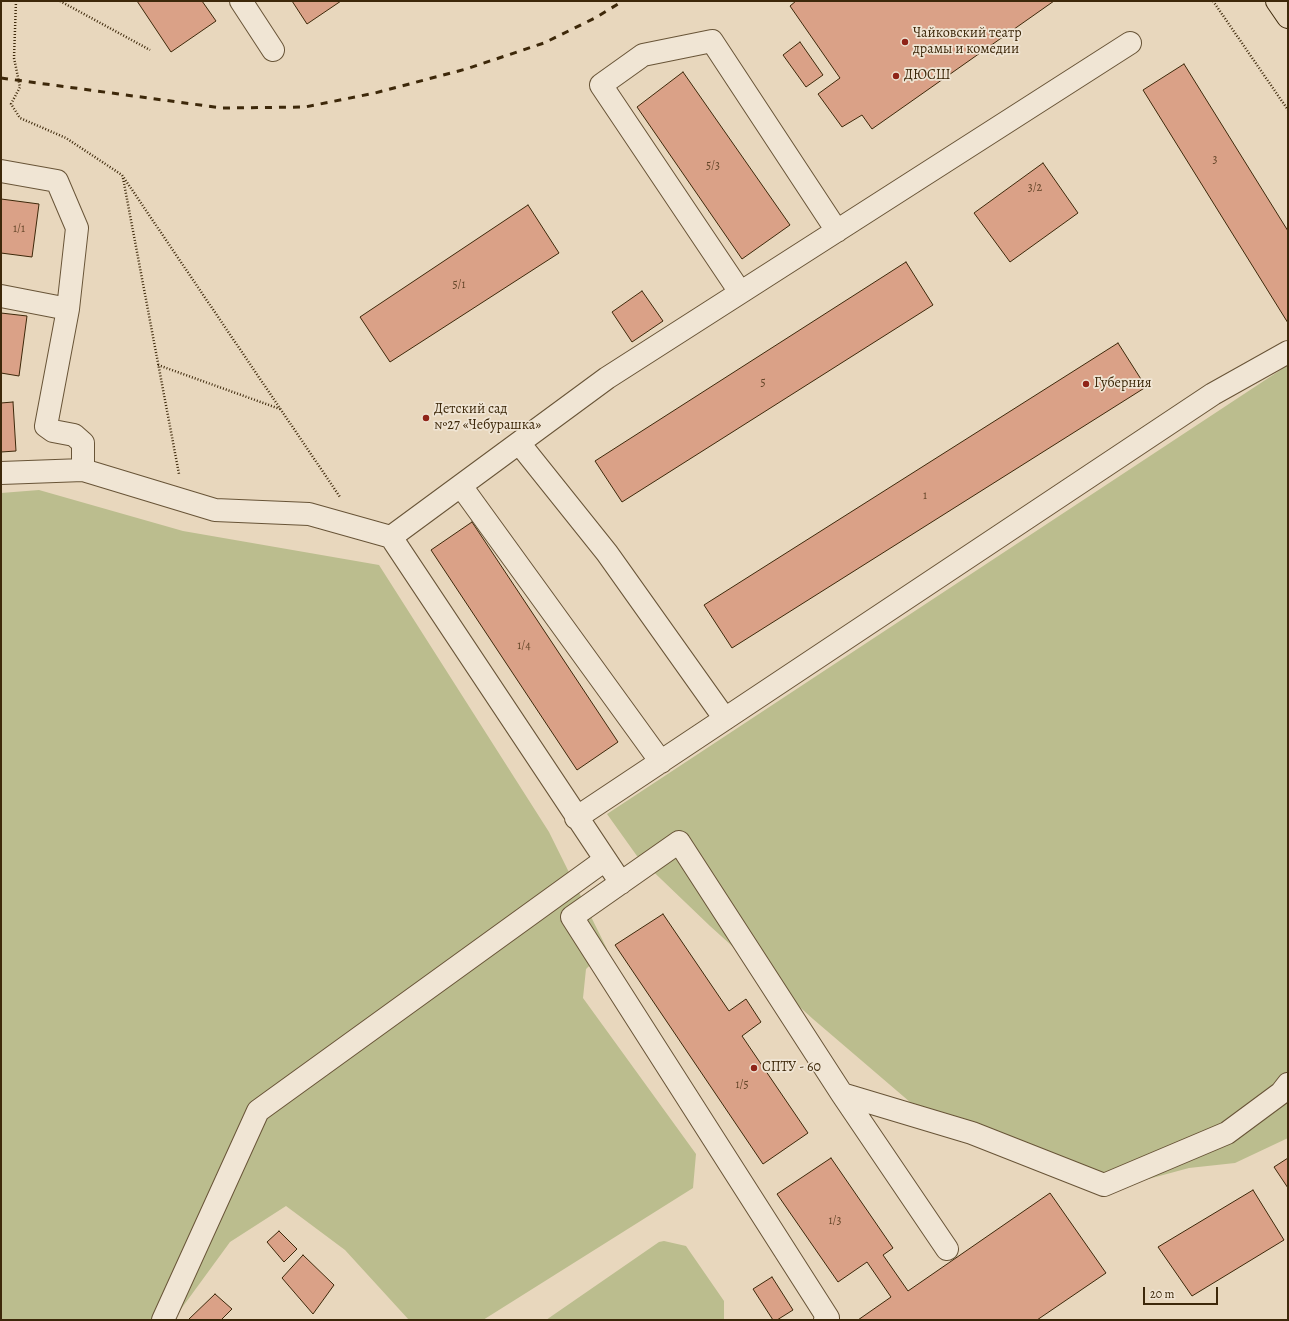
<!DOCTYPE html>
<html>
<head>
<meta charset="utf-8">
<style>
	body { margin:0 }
	#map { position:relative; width:1289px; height:1321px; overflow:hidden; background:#e8d7bd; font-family:Alegreya,serif }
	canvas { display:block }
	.frame { position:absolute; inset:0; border:2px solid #3d280a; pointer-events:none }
	.scale { position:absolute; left:1143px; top:1287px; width:75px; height:18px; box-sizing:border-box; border:2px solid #3d280a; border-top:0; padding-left:5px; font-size:12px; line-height:14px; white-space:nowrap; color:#3d280a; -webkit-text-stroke:3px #f0e5d4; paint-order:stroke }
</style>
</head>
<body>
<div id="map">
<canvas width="1289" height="1321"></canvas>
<div class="frame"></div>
<div class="scale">20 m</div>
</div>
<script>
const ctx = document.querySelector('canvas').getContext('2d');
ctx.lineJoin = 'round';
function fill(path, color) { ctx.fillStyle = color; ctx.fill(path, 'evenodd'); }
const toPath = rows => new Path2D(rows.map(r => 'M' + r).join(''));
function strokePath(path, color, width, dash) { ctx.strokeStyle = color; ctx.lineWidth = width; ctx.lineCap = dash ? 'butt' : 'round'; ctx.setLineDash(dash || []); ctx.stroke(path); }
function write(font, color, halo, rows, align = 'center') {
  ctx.font = font + ' Alegreya,serif'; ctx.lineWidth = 3.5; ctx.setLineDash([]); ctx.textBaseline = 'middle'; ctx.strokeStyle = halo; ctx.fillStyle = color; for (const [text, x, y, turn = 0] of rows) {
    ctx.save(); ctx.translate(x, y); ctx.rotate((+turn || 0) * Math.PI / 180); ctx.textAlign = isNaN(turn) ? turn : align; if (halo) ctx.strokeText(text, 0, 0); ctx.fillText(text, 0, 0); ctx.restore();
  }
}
fill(toPath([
	[1288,365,1288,1138,1235,1163,1189,1168,1115,1188,945,1132,813,1019,710,926,637,856,607,814],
	[39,490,183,531,379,565,549,832,607,949,586,969,583,998,696,1154,693,1188,483,1320,409,1320,345,1250,286,1206,230,1242,173,1320,1,1320,1,493],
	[664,1241,686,1246,724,1301,724,1320,546,1320,659,1242]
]), '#bbbd8e');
const building = toPath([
	[137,1,202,1,216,21,171,52,137,1],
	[292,1,341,1,307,24,292,1],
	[796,1,1054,1,872,129,862,115,842,127,818,94,840,78,790,6,796,1],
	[800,42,823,75,806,87,783,55,800,42],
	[1184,64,1288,231,1288,323,1143,90,1184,64],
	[683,72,790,225,742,259,637,107,683,72],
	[1043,163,1078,213,1010,262,974,213,1043,163],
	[1,199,39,204,32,257,1,253,1,199],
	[528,205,559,253,390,362,360,317,528,205],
	[906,262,933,305,622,502,595,461,906,262],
	[642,291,663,321,632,342,612,312,642,291],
	[1,313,27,316,19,376,1,373,1,313],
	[1118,343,1146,387,732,648,704,605,1118,343],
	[13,402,16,451,1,452,1,403,13,402],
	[472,522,618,742,577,770,431,550,472,522],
	[663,914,729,1011,746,999,761,1022,742,1036,808,1133,763,1164,615,945,663,914],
	[831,1158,893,1248,883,1255,908,1291,1050,1193,1106,1273,1037,1320,858,1320,891,1297,867,1262,838,1282,777,1194,831,1158],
	[1288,1158,1288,1188,1274,1167,1288,1158],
	[1253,1190,1284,1240,1192,1296,1158,1247,1253,1190],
	[279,1231,297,1249,284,1262,267,1242,279,1231],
	[303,1255,334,1285,313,1314,282,1278,303,1255],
	[772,1277,793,1310,777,1320,773,1320,753,1289,772,1277],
	[215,1294,232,1309,221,1320,188,1320,215,1294]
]);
fill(building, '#daa187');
strokePath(building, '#3d280a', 1);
const minor = toPath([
	[241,1,273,50],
	[1,171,57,181,77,228,68,309,46,426,53,431,74,435,83,443,83,470,215,510,309,514,391,537],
	[740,292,601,85,643,55,712,41,837,231],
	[1,296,68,309],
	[519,443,607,553,725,719],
	[1,473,83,470],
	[461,486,661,762],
	[576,818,1213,394,1288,352],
	[621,883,391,537,607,378,1130,43],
	[842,1094,972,1133,1104,1185,1227,1133,1281,1093,1288,1084],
	[163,1320,258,1111,605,860],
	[825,1320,828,1318,572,917,679,842,842,1094,947,1249]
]);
const major = toPath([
	[1277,1,1288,17]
]);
strokePath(minor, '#685437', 24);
strokePath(major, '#3d280a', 24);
strokePath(toPath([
	[16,1,14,58,20,87,11,104,20,118,66,138,122,175,340,497],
	[60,1,150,50],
	[1213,1,1288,110],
	[123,178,179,474],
	[158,365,280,409]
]), '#3d280a', 2.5, [1, 2]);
strokePath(minor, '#f0e5d4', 22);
strokePath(major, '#e8d7bd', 22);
strokePath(toPath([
	[1,78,222,108,305,107,375,93,466,69,544,43,595,18,623,1]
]), '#3d280a', 3, [7, 7]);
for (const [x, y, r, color] of [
	[905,42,4,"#8f2418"],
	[896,76,4,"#8f2418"],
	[1086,384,4,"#8f2418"],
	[426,418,4,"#8f2418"],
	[754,1068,4,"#8f2418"]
]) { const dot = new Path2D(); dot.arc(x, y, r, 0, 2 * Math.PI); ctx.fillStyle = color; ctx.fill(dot); strokePath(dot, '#f0e5d4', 1.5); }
write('12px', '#644629', null, [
	["3",1215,160],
	["5/3",713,166],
	["3/2",1035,188],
	["1/1",19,229],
	["5/1",459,285],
	["5",763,383],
	["1",925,496],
	["1/4",524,646],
	["1/5",742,1085],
	["1/3",835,1221]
]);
write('14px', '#3d280a', '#f0e5d4', [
	["Чайковский театр",913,34],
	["драмы и комедии",913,50],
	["ДЮСШ",904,76],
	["Губерния",1094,384],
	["Детский сад",434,410],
	["№27 «Чебурашка»",434,426],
	["СПТУ - 60",762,1068]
], 'left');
</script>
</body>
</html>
